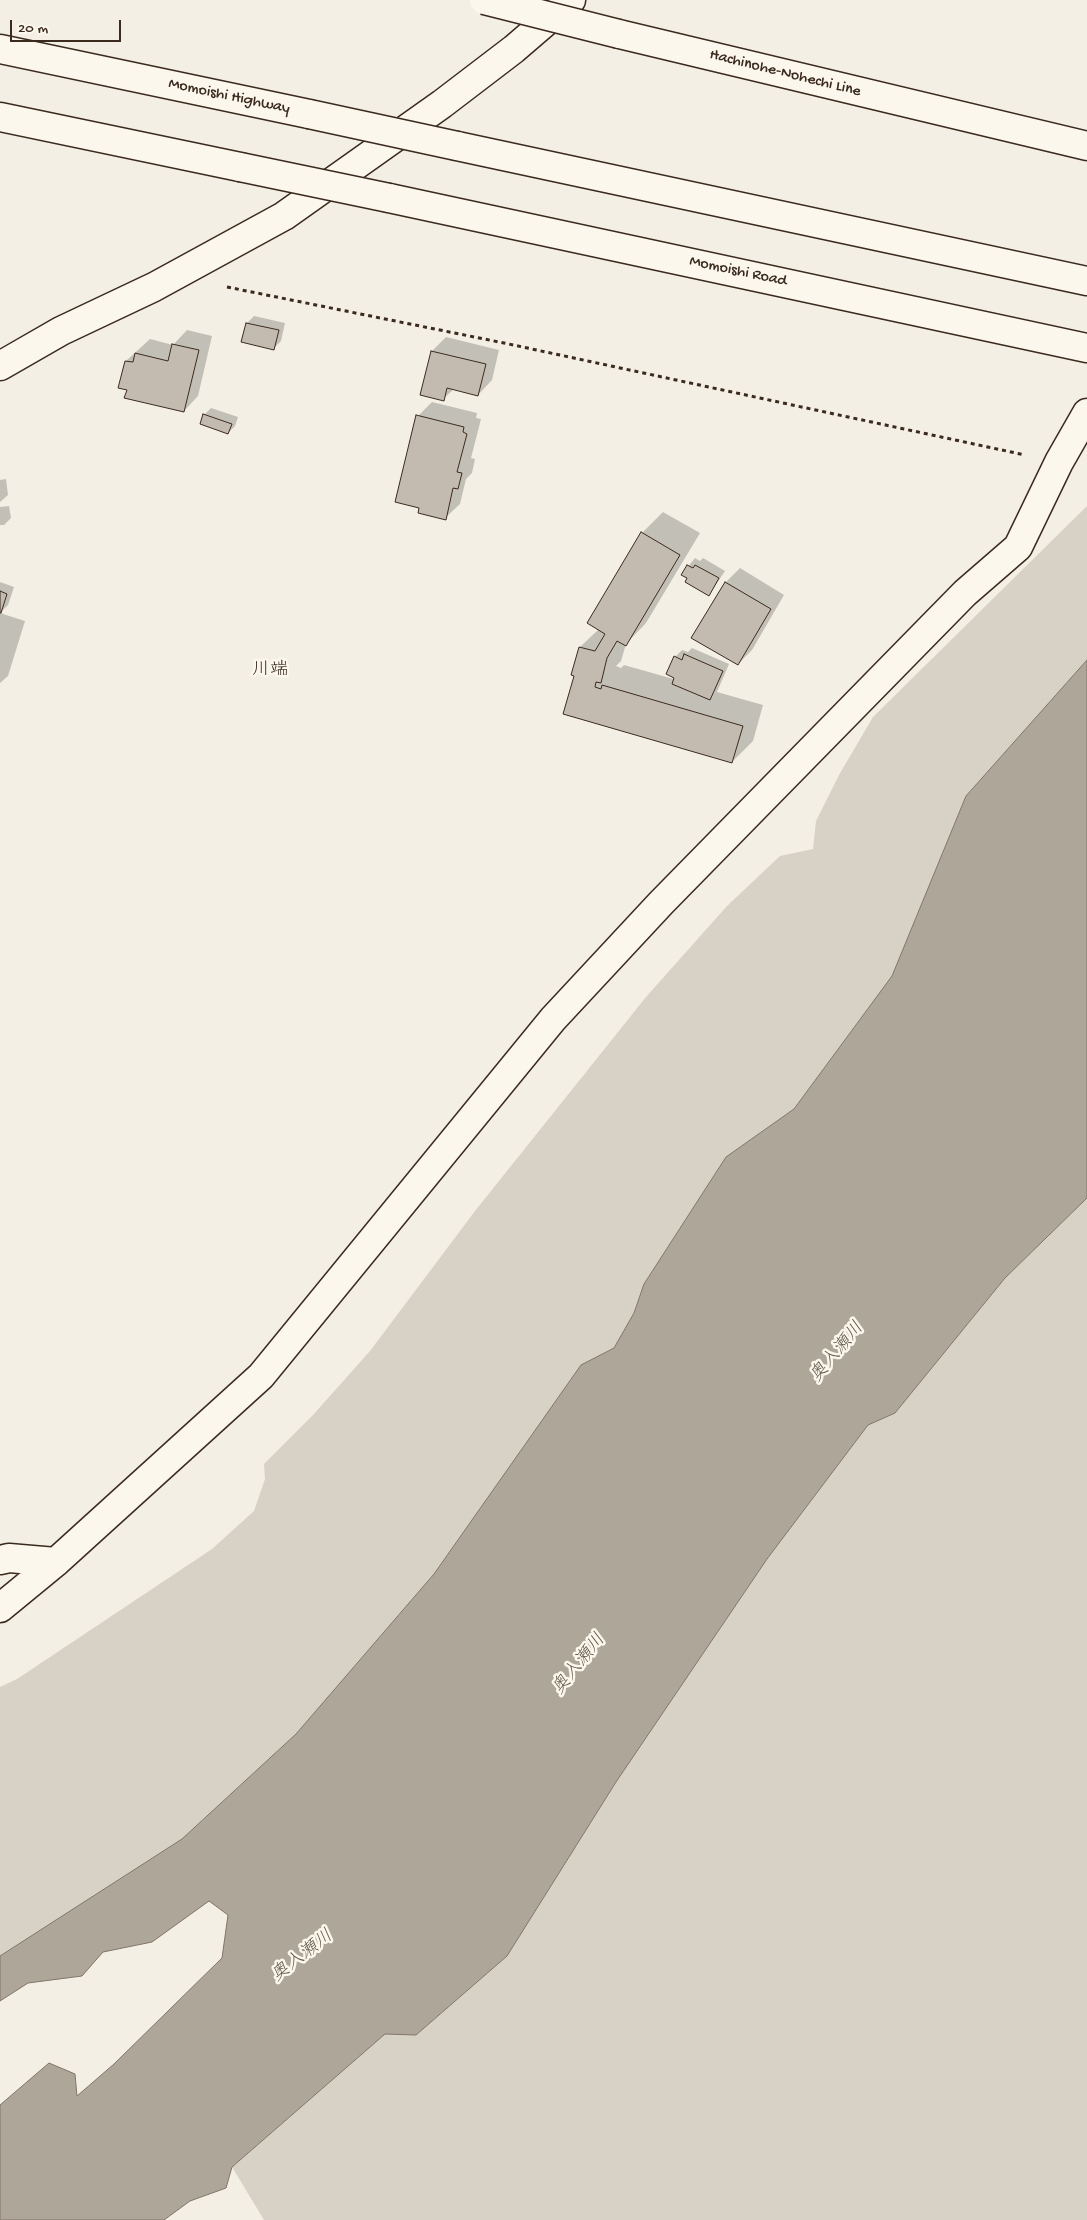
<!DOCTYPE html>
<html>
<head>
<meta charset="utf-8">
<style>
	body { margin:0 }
	#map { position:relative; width:1087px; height:2220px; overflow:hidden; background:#f3efe4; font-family:"Gochi Hand",sans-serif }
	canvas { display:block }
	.scale { position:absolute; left:10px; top:20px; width:111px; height:22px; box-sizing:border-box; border:2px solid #3b2a1e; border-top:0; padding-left:6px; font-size:15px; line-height:18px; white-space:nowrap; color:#3b2a1e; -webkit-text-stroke:4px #fbf7ec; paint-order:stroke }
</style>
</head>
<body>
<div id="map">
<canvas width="1087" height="2220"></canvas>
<div class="scale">20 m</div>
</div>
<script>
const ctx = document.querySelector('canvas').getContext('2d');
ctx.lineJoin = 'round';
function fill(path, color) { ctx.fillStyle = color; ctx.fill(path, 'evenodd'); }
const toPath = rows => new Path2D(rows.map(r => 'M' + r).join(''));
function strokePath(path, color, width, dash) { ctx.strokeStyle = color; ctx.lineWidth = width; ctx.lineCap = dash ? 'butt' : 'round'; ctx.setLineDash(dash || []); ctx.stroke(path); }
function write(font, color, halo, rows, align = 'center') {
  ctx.font = font + ' "Gochi Hand","Klee One",sans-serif'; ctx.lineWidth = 5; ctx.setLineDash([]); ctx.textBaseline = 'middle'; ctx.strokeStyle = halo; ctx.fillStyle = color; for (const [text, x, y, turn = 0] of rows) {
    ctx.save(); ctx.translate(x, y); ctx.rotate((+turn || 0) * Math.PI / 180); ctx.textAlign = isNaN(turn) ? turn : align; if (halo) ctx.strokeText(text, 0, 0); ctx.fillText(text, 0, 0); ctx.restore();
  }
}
fill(toPath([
	[1087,506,1087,660,966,796,892,976,794,1109,726,1157,644,1284,634,1313,614,1348,581,1365,434,1574,296,1734,182,1839,0,1956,0,1687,17,1679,212,1549,254,1511,265,1479,264,1464,313,1415,370,1351,475,1211,646,997,727,906,780,856,813,849,816,821,839,775,873,717],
	[1087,1198,1087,2220,264,2220,232,2167,385,2034,416,2035,507,1956,616,1782,767,1559,868,1425,895,1413,1005,1278]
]), '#d8d1c6');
const water = toPath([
	[1087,660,1087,1198,1005,1278,895,1413,868,1425,767,1559,616,1782,507,1956,416,2035,385,2034,232,2167,226,2188,190,2201,164,2220,0,2220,0,2105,49,2063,75,2074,77,2096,114,2064,222,1958,228,1915,209,1901,152,1942,103,1952,82,1976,28,1983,0,2001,0,1956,182,1839,296,1734,434,1574,581,1365,614,1348,634,1313,644,1284,726,1157,794,1109,892,976,966,796,1087,660]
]);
fill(water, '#afa69a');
strokePath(water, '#817468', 1);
fill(toPath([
	[254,316,285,323,281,341,274,348,242,341,247,323],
	[187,330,212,336,198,396,184,411,126,361,150,339,173,345],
	[446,337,499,350,492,380,478,395,454,389,443,399,432,351],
	[432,402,477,413,476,418,481,419,471,458,475,459,472,473,466,479,460,504,445,518,418,416],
	[211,408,238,417,235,426,228,433,204,415],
	[6,479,8,495,0,502,0,480],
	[9,506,11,518,4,525,0,525,0,507],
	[663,512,700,533,646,623,626,644,621,661,616,666,621,668,624,665,677,680,675,657,682,650,688,652,692,648,729,664,717,692,763,705,753,741,732,762,564,713,576,675,580,647,599,629,589,623,642,533],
	[695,558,700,561,703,558,725,571,709,595,682,574],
	[740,568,784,595,752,650,738,664,726,582],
	[0,582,14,587,8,605,1,612,3,614,25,621,8,676,0,683]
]), '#0003');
const building = toPath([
	[246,323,279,330,274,350,241,342,246,323],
	[172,344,199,350,184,412,124,398,127,390,118,388,125,361,133,362,135,353,168,361,172,344],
	[431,351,486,364,478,396,447,388,444,401,420,395,431,351],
	[203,414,232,424,228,434,200,424,203,414],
	[416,415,464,427,463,432,467,434,457,472,462,473,458,489,453,488,446,520,418,513,419,508,395,502,416,415],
	[641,532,680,555,626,646,617,641,607,658,601,683,596,682,595,687,601,689,602,685,743,726,732,763,563,714,574,676,571,675,579,647,595,651,605,634,587,623,641,532],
	[687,565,693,568,695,565,719,578,709,596,685,582,687,578,681,575,687,565],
	[725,582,771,609,738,665,691,638,725,582],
	[0,591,7,594,1,613,0,613,0,591],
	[684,654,723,671,710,700,672,684,674,678,666,674,674,656,682,660,684,654]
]);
fill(building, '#c3bbb0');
strokePath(building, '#3b2a1e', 1);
const street = toPath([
	[0,366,61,331,154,287,284,216,442,104,514,49,571,0],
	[0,1560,9,1558,56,1562],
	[0,1608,56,1562,261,1376,553,1019,661,903,965,593,1018,547,1059,462,1087,413]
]);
const primary = toPath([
	[619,34,1087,146]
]);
const highway = toPath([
	[0,49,309,114],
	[0,117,240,167],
	[457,146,1087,281],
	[389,198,1087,348]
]);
strokePath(street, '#3b2a1e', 31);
strokePath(primary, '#3b2a1e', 31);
strokePath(highway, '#3b2a1e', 31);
strokePath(toPath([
	[227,287,504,343,1025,455]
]), '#3b2a1e', 3, [4, 4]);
strokePath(street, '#fbf7ec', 28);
strokePath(primary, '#fbf7ec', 28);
strokePath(highway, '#fbf7ec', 28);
const primaryBridge = toPath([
	[484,0,619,34]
]);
const highwayBridge = toPath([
	[309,114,457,146],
	[240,167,389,198]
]);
strokePath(primaryBridge, '#3b2a1e', 31, []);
strokePath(highwayBridge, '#3b2a1e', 31, []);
strokePath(primaryBridge, '#fbf7ec', 28);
strokePath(highwayBridge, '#fbf7ec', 28);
write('16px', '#3b2a1e', '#fbf7ec', [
	["Hachinohe-Nohechi Line",785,74,14],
	["Momoishi Highway",229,97,12],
	["Momoishi Road",738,272,12]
]);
write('18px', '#3b2a1e', '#fbf7ec', [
	["川端",270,671]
]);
write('italic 18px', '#645549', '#fbf7ec', [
	["奥入瀬川",838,1353,-50],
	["奥入瀬川",580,1665,-51],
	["奥入瀬川",303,1957,-38]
]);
</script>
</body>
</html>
